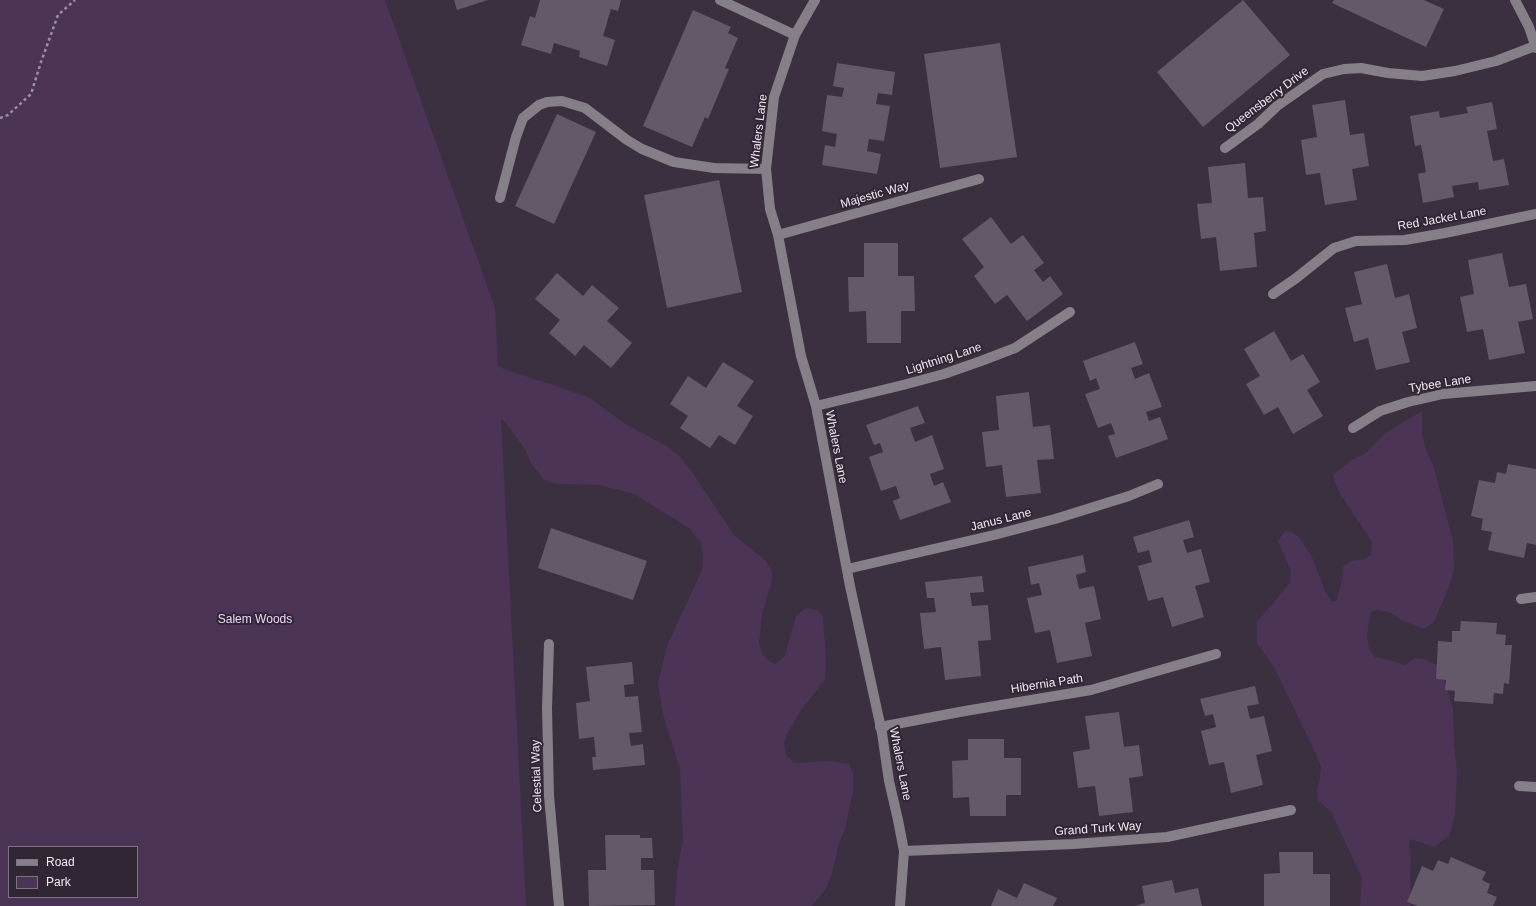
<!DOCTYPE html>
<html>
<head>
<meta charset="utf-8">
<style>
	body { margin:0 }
	#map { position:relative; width:1536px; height:906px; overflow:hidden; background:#3a303f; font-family:Helvetica,sans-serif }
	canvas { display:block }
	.legend { position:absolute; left:8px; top:846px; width:130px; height:52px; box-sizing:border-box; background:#302634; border:1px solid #7d7481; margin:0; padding:5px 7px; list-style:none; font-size:12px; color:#f1eaf4 }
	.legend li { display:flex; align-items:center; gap:8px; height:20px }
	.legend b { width:20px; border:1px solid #7d7481 }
</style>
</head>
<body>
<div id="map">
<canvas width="1536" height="906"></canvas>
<ul class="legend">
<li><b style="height:5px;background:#858088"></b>Road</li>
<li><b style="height:11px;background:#4c3457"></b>Park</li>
</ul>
</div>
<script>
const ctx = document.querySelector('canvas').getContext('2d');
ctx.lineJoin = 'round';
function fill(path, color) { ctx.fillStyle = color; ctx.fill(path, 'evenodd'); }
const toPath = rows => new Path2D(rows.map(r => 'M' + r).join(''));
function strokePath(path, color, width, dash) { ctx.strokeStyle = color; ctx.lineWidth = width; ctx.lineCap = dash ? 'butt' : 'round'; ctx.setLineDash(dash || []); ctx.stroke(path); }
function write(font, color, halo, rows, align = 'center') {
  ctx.font = font + ' Helvetica,sans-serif'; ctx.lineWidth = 4; ctx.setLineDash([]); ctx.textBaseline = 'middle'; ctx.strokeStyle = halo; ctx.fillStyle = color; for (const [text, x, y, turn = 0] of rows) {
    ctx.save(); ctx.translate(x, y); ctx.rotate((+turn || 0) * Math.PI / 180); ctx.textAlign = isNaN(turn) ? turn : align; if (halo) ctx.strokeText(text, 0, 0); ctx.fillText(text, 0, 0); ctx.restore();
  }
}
fill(toPath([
	[0,0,385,0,495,308,498,366,506,370,547,383,590,398,624,423,668,447,681,458,692,472,734,535,765,560,772,571,772,580,762,614,759,643,762,654,770,662,776,664,785,656,796,616,806,608,818,610,823,617,826,660,825,680,801,710,787,734,784,742,786,755,794,763,830,761,849,764,853,773,853,792,845,828,839,843,831,877,825,890,812,906,675,906,677,871,683,839,680,769,662,711,658,683,667,646,702,570,703,556,701,543,689,528,634,494,599,485,556,484,544,480,531,463,526,451,517,438,504,421,501,419,526,906,0,906],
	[9,847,137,847,137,897,9,897],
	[1422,411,1422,434,1426,449,1434,468,1453,541,1454,568,1449,587,1434,622,1424,629,1401,620,1389,612,1376,610,1370,613,1367,636,1369,649,1375,657,1385,659,1405,665,1415,658,1425,659,1438,666,1445,682,1453,709,1454,744,1457,772,1455,815,1449,836,1434,847,1410,839,1409,847,1411,858,1410,872,1411,906,1360,906,1362,878,1331,812,1318,800,1317,789,1320,777,1321,767,1316,754,1274,667,1257,643,1257,622,1290,583,1291,571,1278,541,1285,531,1291,532,1299,537,1312,557,1325,591,1332,602,1337,600,1343,577,1343,567,1351,561,1364,559,1371,555,1372,542,1341,495,1334,481,1334,474,1352,460,1366,453,1387,432]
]), '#4c3457');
fill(toPath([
	[454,0,488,0,457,10],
	[540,0,621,0,618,11,611,9,603,36,615,40,607,66,579,57,580,51,554,43,551,54,521,45,530,16,535,18],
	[1243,0,1290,55,1203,127,1157,72],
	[1334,0,1424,0,1444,9,1426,47,1332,3],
	[693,10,731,27,728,33,738,38,725,68,729,69,708,119,705,117,692,147,643,126],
	[1000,43,1017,157,940,168,924,54],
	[837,63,895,72,892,95,878,93,876,104,890,106,884,141,869,139,867,151,881,154,877,174,822,165,825,145,835,147,837,134,822,131,827,95,842,97,844,88,833,86],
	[1345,100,1350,135,1364,133,1369,166,1352,169,1357,200,1325,205,1320,173,1306,175,1301,140,1317,137,1312,105],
	[1492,102,1497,129,1487,131,1493,161,1504,159,1509,185,1479,190,1478,182,1452,186,1454,197,1423,203,1418,174,1426,172,1421,145,1415,146,1410,116,1439,111,1440,118,1468,113,1466,107],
	[557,114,596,132,554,224,515,206],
	[1245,163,1248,198,1263,197,1266,231,1254,233,1257,267,1220,271,1216,237,1201,239,1197,204,1212,203,1208,167],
	[719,180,742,292,667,308,644,195],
	[991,217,1011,244,1023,235,1044,263,1034,270,1043,282,1050,276,1063,294,1027,321,1007,295,995,304,974,276,984,267,962,239],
	[864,243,898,243,898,276,914,276,915,311,901,311,901,343,867,343,866,311,849,312,848,277,864,277],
	[1502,253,1509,287,1526,284,1533,319,1518,322,1525,353,1489,360,1483,329,1467,332,1460,297,1474,294,1468,260],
	[1387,264,1395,298,1409,294,1417,328,1402,332,1410,362,1376,370,1368,338,1354,342,1345,308,1362,304,1354,272],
	[557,273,583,296,592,285,619,308,607,321,632,343,611,368,584,345,575,356,549,333,560,320,535,299],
	[1274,331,1291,361,1303,354,1320,382,1307,390,1323,416,1293,434,1278,407,1264,415,1246,384,1260,376,1244,349],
	[1135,342,1143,364,1131,368,1135,379,1149,373,1162,407,1146,412,1149,421,1160,417,1168,439,1116,458,1108,436,1115,434,1111,423,1098,428,1085,394,1100,389,1096,378,1090,381,1083,361],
	[723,362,754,381,737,406,753,416,735,445,719,435,710,448,680,428,688,416,670,404,688,376,706,388],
	[1029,392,1033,427,1050,425,1054,459,1037,460,1041,493,1006,497,1002,465,986,467,982,432,999,430,996,396],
	[918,406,925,423,910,428,915,442,932,435,944,469,930,474,934,486,943,482,951,502,900,520,893,501,900,498,896,486,881,491,869,457,883,452,880,443,874,445,866,425],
	[1508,464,1536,469,1536,545,1527,543,1524,558,1488,550,1492,532,1481,530,1483,519,1471,516,1479,480,1495,483,1497,472,1506,474],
	[1189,520,1194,537,1183,540,1187,553,1201,549,1210,582,1195,586,1204,617,1172,627,1163,597,1148,601,1138,566,1152,562,1149,550,1138,553,1133,537],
	[551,528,647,561,633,600,538,568],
	[1083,555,1086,572,1076,575,1079,589,1094,586,1101,619,1085,623,1092,656,1057,663,1050,630,1035,633,1027,598,1042,595,1039,583,1031,585,1028,567],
	[982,576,984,592,970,593,972,606,988,605,991,640,978,641,981,676,945,680,941,647,924,649,920,613,936,612,934,598,927,598,925,582],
	[1461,621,1497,623,1496,634,1506,635,1505,645,1512,645,1509,684,1504,683,1503,694,1494,693,1493,704,1454,701,1455,691,1445,690,1446,680,1436,679,1438,641,1452,642,1452,631,1460,631],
	[632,662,634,684,624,685,625,697,638,696,642,732,629,733,631,746,643,744,645,765,593,770,592,757,596,757,594,737,579,739,576,703,590,701,586,667],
	[1255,686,1259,704,1247,706,1250,719,1264,716,1272,751,1256,755,1263,785,1231,793,1224,762,1209,765,1201,731,1216,727,1213,714,1205,716,1200,699],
	[1119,712,1124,747,1139,745,1143,776,1129,778,1133,812,1099,816,1095,786,1078,788,1073,752,1090,749,1085,716],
	[968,739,1004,739,1004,758,1021,758,1021,795,1006,795,1006,816,970,816,969,797,953,798,952,761,968,760],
	[605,835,640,835,640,838,652,838,653,858,641,858,641,870,654,870,655,905,589,906,588,870,606,870],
	[1279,852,1313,852,1313,874,1330,874,1330,906,1264,906,1264,874,1280,873],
	[1451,857,1486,872,1482,880,1490,884,1487,893,1497,897,1493,906,1418,906,1407,902,1422,866,1433,871,1438,860,1448,864],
	[1172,880,1175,893,1198,888,1202,906,1135,906,1145,903,1142,886],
	[1024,883,1057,898,1053,906,991,906,998,889,1017,898]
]), '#645969');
strokePath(toPath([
	[0,118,8,115,31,94,41,62,58,15,75,0]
]), '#9a919e', 2.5, [3, 3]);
strokePath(toPath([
	[720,0,795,35],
	[815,0,795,35,774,97,766,169,770,209,778,235,801,356,816,406,850,586,882,733,889,781,898,820,904,851,900,906],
	[1515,0,1529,27,1536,48],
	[1225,148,1258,124,1277,106,1323,74,1344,69,1361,68,1388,73,1422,76,1455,71,1496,61,1535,46],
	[500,198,516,137,523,118,539,105,547,102,562,101,585,108,627,140,642,149,674,162,714,168,766,169],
	[778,235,979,179],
	[1273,294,1295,279,1334,248,1356,241,1405,240,1445,233,1536,214],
	[816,406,903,385,944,374,981,361,1015,348,1070,312],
	[1353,428,1380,411,1408,402,1443,394,1536,386],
	[847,569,994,535,1055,519,1129,496,1158,484],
	[1521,599,1536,597],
	[549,644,547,708,549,796,559,906],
	[880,727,965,711,1091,690,1216,654],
	[1519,786,1536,787],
	[904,851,1074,844,1167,837,1291,810]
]), '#858088', 10);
write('12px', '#f1eaf4', '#302634', [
	["Queensberry Drive",1267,100,-37],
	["Whalers Lane",759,131,-83],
	["Majestic Way",875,195,-16],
	["Red Jacket Lane",1442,219,-10],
	["Lightning Lane",944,359,-18],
	["Tybee Lane",1440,384,-9],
	["Whalers Lane",836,447,79],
	["Janus Lane",1001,520,-14],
	["Hibernia Path",1047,684,-9],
	["Whalers Lane",900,764,79],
	["Celestial Way",537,776,-92],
	["Grand Turk Way",1098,829,-4]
]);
write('12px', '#f0d4fe', '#302634', [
	["Salem Woods",255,620]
]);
</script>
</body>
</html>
